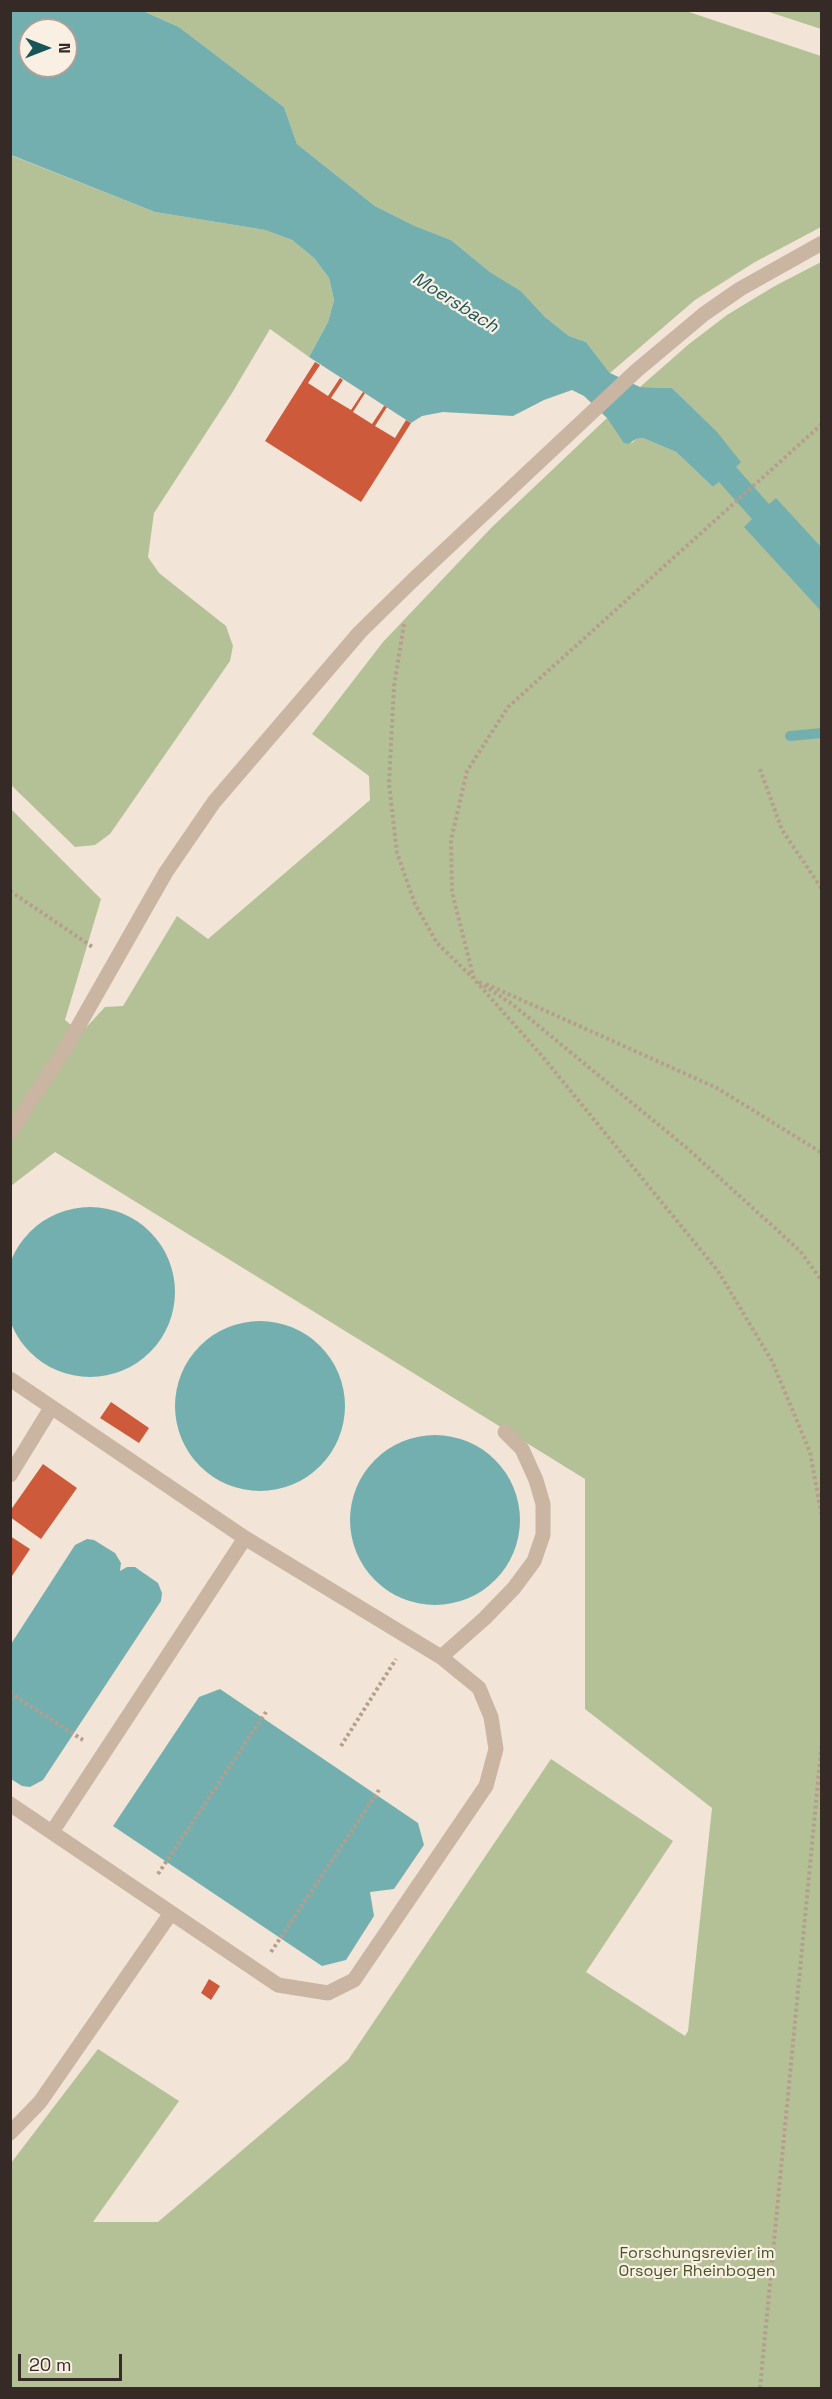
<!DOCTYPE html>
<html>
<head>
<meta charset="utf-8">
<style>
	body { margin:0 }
	#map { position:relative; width:832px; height:2399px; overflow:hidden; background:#f2e5d7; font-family:"Space Grotesk",sans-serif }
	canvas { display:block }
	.frame { position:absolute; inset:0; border:12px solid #352a25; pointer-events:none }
	.north { position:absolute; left:18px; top:18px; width:60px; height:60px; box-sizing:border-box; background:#faefe3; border:2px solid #aba097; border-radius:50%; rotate:90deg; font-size:16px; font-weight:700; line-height:24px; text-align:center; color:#352a25 }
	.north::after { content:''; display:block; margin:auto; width:21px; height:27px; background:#195558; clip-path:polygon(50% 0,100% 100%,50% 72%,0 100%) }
	.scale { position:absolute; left:18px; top:2354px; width:104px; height:27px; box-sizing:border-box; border:3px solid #352a25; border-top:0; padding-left:8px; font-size:18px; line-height:21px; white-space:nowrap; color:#352a25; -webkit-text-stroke:4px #faefe3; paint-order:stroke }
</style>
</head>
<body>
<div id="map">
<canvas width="832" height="2399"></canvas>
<div class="frame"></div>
<div class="north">N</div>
<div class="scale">20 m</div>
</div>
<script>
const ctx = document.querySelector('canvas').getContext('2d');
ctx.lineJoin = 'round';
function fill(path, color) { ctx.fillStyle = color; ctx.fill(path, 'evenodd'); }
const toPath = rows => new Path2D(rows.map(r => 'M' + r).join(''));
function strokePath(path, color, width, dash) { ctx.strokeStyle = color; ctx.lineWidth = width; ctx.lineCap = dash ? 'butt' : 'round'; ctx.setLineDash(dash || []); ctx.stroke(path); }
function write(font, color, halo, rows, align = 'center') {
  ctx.font = font + ' "Space Grotesk",sans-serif'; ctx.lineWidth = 4.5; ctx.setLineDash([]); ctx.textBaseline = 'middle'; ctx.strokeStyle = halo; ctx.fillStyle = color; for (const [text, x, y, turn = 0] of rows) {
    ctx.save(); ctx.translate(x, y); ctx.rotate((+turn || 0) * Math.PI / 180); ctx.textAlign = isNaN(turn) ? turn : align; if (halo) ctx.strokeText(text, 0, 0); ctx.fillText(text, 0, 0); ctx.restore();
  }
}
fill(toPath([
	[143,11,686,11,821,56,821,227,755,262,695,300,610,373,586,342,569,336,545,317,521,291,490,272,451,240,415,226,375,206,297,144,284,107,179,27],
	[766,11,821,11,821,29],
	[10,155,155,212,265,230,292,240,314,258,329,278,334,300,328,322,309,357,270,329,232,393,154,513,148,557,159,573,226,626,233,646,230,661,110,834,95,845,75,847,11,785],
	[821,262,821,2388,11,2388,11,2163,98,2049,179,2101,93,2222,158,2222,348,2060,551,1759,673,1841,586,1972,685,2036,688,2031,712,1808,585,1709,585,1479,55,1152,11,1186,11,809,101,899,65,1020,81,1033,105,1007,123,1006,177,916,208,939,370,800,369,776,312,734,383,642,492,527,607,418,632,443,636,439,643,438,676,452,713,487,740,462,716,432,672,388,640,387,689,344,727,315,773,287]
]), '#b4c196');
fill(toPath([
	[10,11,143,11,179,27,284,107,297,144,375,206,415,226,451,240,490,272,521,291,545,317,569,336,586,342,610,373,640,387,672,388,717,432,741,462,736,467,769,504,776,498,821,547,821,611,744,527,752,519,719,482,713,487,676,452,643,438,636,439,628,444,624,443,607,418,584,396,572,390,544,400,513,416,443,412,422,416,411,423,309,357,328,322,334,300,329,278,314,258,292,240,265,230,155,212,11,155],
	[30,30,66,30,66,66,30,66],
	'5 1292a85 85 0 1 1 170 0a85 85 0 1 1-170 0Z',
	'175 1406a85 85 0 1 1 170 0a85 85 0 1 1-170 0Z',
	'350 1520a85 85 0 1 1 170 0a85 85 0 1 1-170 0Z',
	[87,1539,94,1540,115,1553,121,1563,120,1571,127,1567,135,1567,158,1583,162,1593,161,1601,43,1780,30,1787,22,1786,11,1779,11,1644,75,1545],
	[220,1689,418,1823,424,1845,394,1889,370,1892,374,1916,346,1960,322,1966,113,1826,199,1697]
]), '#74afb0');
strokePath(toPath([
	[790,736,822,733]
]), '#74afb0', 10);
fill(toPath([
	[315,362,320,365,308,383,328,396,340,378,343,380,331,398,351,410,363,392,365,393,353,412,372,424,384,406,387,407,375,426,395,438,406,420,411,423,361,502,265,441],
	[111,1402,149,1428,139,1443,100,1418],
	[43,1464,77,1488,41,1539,10,1517,10,1511],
	[10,1536,30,1549,10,1579],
	[209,1979,220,1986,211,2000,201,1993]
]), '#cc5a3b');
strokePath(toPath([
	[822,424,508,707,467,771,451,840,452,892,474,979,542,1056,718,1271,772,1361,810,1452,822,1517],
	[404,624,394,686,389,784,397,853,415,904,437,943,473,978],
	[760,769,782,830,822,889],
	[10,891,94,948],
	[479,982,512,1004,688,1149,800,1251,822,1281],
	[486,984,717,1088,822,1153],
	[10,1693,83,1740],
	[341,1746,396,1659],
	[158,1874,266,1712],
	[271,1952,379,1790],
	[760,2388,822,1740]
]), '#b69e8d', 4, [3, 3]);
strokePath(toPath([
	[10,1133,67,1046,166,872,214,802,360,632,412,581,636,371,704,314,740,289,822,243],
	[10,1379,245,1538,441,1657,479,1688,491,1717,496,1749,486,1786,354,1980,328,1993,278,1985,10,1804],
	[10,1475,51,1408],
	[441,1657,485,1618,514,1588,534,1561,543,1535,543,1504,536,1480,522,1449,505,1432],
	[52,1832,245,1538],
	[10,2133,40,2102,171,1913]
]), '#cab4a2', 15);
write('16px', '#455428', '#faefe3', [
	["Forschungsrevier im",697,2254],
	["Orsoyer Rheinbogen",697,2272]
]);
write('italic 18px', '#195558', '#faefe3', [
	["Moersbach",455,303,32]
]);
</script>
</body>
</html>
